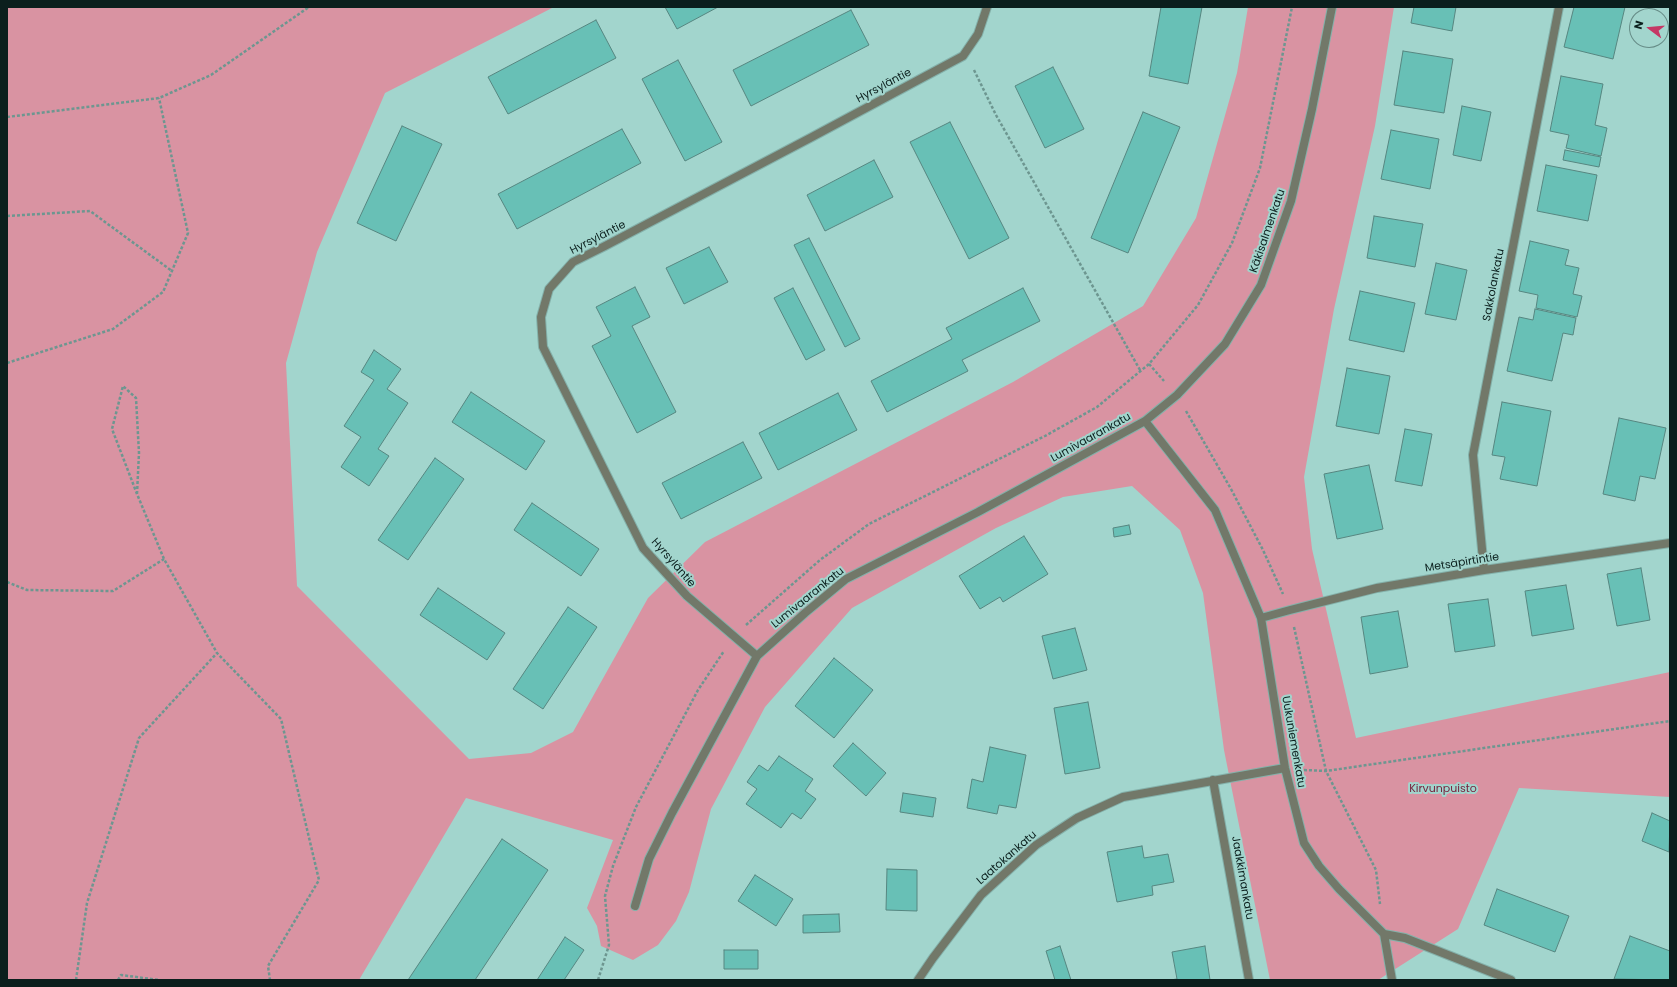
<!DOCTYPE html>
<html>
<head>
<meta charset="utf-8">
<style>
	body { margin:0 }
	#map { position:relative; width:1677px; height:987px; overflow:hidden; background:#a2d5cd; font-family:Poppins,sans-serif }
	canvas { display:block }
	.frame { position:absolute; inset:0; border:8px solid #0b1f1d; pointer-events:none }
	.north { position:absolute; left:1629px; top:8px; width:40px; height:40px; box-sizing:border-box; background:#a2d5cd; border:1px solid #668c87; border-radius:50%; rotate:286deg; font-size:11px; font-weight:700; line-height:16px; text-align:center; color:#0b1f1d }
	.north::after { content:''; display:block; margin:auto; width:14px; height:18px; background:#c53765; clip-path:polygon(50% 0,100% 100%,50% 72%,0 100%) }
</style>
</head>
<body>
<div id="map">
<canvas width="1677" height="987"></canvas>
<div class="frame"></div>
<div class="north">N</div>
</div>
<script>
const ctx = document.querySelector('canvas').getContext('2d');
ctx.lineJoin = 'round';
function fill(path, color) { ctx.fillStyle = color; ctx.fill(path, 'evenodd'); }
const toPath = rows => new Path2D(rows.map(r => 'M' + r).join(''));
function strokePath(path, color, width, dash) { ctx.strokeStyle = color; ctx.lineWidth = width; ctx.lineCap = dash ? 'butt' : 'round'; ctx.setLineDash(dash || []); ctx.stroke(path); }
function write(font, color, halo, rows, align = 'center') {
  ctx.font = font + ' Poppins,sans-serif'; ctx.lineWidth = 4; ctx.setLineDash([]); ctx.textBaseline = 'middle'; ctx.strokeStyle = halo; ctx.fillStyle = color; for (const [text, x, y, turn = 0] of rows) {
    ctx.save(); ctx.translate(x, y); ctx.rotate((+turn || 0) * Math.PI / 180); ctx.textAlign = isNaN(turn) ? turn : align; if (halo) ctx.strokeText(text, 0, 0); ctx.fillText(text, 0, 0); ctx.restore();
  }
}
fill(toPath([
	[7,7,554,7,385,93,317,252,286,363,297,586,469,759,531,753,573,732,648,598,705,542,1013,382,1143,306,1196,218,1237,73,1248,7,1394,7,1375,126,1334,309,1304,477,1312,549,1356,738,1670,672,1670,797,1519,788,1458,929,1378,980,1270,980,1224,750,1203,593,1180,530,1132,486,1063,497,996,528,852,608,765,707,711,809,689,892,676,921,658,945,633,960,601,946,597,926,587,908,613,840,466,798,359,980,7,980]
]), '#d993a2');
const building = toPath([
	[665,7,718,7,677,29,665,7],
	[1161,7,1202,7,1188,84,1149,76,1161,7],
	[1414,7,1456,7,1452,31,1411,23,1414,7],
	[1574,7,1625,7,1613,59,1564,47,1574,7],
	[851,10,869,45,751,106,733,70,851,10],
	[596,20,616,58,508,114,488,77,596,20],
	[1403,51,1453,59,1444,113,1394,105,1403,51],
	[678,60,722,142,685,161,642,79,678,60],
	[1053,67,1084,129,1045,148,1015,86,1053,67],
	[1561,76,1603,84,1595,125,1607,128,1601,156,1566,148,1569,135,1550,131,1561,76],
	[1462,106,1491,112,1481,161,1453,155,1462,106],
	[1143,112,1180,127,1128,253,1091,238,1143,112],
	[950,122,1009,238,969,259,910,142,950,122],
	[402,126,442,144,396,241,357,223,402,126],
	[622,129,641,163,517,229,498,194,622,129],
	[1391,130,1439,139,1430,189,1381,179,1391,130],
	[1565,150,1601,157,1599,167,1563,160,1565,150],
	[874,160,893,197,825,231,807,195,874,160],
	[1546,165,1597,175,1588,221,1537,211,1546,165],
	[1374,216,1423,224,1415,267,1367,258,1374,216],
	[809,238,860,339,845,347,794,245,809,238],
	[1530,241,1569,250,1565,265,1579,268,1573,294,1582,296,1577,317,1536,308,1538,295,1519,291,1530,241],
	[709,247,728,282,684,304,666,268,709,247],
	[1436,263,1467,270,1456,320,1425,314,1436,263],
	[635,287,650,317,632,326,676,412,637,433,592,346,611,336,596,307,635,287],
	[793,288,825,350,806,360,774,298,793,288],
	[1023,288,1040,321,962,360,968,371,887,412,871,381,952,339,946,328,1023,288],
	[1360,291,1415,303,1404,352,1349,340,1360,291],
	[1535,309,1576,318,1573,335,1563,333,1552,381,1507,371,1519,317,1533,320,1535,309],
	[374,350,401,369,387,389,408,403,378,449,389,456,369,486,341,467,361,437,344,426,374,380,361,372,374,350],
	[1347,368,1390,376,1379,434,1336,426,1347,368],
	[471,392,545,441,526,470,452,422,471,392],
	[838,393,857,430,778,470,759,433,838,393],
	[1502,402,1551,411,1537,486,1500,479,1505,457,1492,455,1502,402],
	[1619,418,1666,428,1655,479,1640,476,1635,501,1603,494,1619,418],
	[1405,429,1432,434,1422,486,1395,481,1405,429],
	[743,442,762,478,681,519,662,483,743,442],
	[435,458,464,479,408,560,378,540,435,458],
	[1369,465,1383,529,1337,539,1324,474,1369,465],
	[532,503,599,549,581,576,514,530,532,503],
	[1129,525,1131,534,1114,537,1113,528,1129,525],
	[1024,536,1048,574,1003,602,1000,597,980,609,959,576,1024,536],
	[1641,568,1650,620,1617,626,1607,574,1641,568],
	[1566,585,1574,629,1532,636,1525,591,1566,585],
	[438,588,505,633,487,660,420,615,438,588],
	[1488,599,1495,646,1455,652,1448,604,1488,599],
	[568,607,597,627,543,709,513,689,568,607],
	[1398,611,1408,667,1370,674,1361,617,1398,611],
	[1075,628,1087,670,1053,679,1042,636,1075,628],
	[834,658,873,690,834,738,795,706,834,658],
	[1088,702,1100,768,1065,774,1054,708,1088,702],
	[853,743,886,773,866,796,833,766,853,743],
	[990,747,1026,755,1016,808,999,805,997,814,967,808,972,779,983,782,990,747],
	[779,756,813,779,805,791,816,799,801,819,792,813,781,828,746,804,757,789,747,782,759,765,768,771,779,756],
	[903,793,936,798,933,817,900,812,903,793],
	[1652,813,1670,821,1669,852,1642,841,1652,813],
	[502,839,548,870,475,980,408,980,502,839],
	[1142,846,1144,858,1168,854,1174,882,1152,886,1153,895,1117,902,1107,852,1142,846],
	[887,869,917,870,917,911,886,910,887,869],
	[755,875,793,899,776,926,738,901,755,875],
	[1497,889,1569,916,1555,952,1484,925,1497,889],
	[839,914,840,932,803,933,803,915,839,914],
	[1630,936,1670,951,1670,980,1614,979,1630,936],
	[565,937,584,950,564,980,537,980,565,937],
	[1060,946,1071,980,1055,980,1046,951,1060,946],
	[1205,946,1210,980,1170,980,1177,979,1172,952,1205,946],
	[724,950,758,950,758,969,724,969,724,950]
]);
fill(building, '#68c0b6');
strokePath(building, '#568680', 1);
const street = toPath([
	[1145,421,1215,510,1261,618,1285,768,1304,843,1319,866,1339,889,1384,934,1405,938,1511,980],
	[1484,570,1473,455,1559,7],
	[1261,618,1290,610,1377,588,1484,570,1670,543],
	[757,656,687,596,643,548,543,347,541,317,549,289,573,262,605,246,812,137,963,56,978,34,987,7],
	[1213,780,1249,980],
	[635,906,649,859,672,813,757,656,805,613,846,579,978,512,1145,421,1177,395,1225,344,1261,285,1291,201,1312,109,1332,7],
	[1384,934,1392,980],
	[918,980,933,958,981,895,1036,845,1077,818,1123,797,1285,768]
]);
strokePath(street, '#84b1aa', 10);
strokePath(toPath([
	[974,70,996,115,1140,370],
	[7,117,159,98,211,75,309,7],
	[7,216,90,211,172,271],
	[7,363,113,329,163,292,188,233,159,98],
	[1149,364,1164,381],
	[1186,411,1231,489,1263,550,1283,594],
	[137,494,139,453,136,398,123,386,112,429,137,494,164,559,217,653,281,719,319,880,268,966,270,980],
	[7,582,27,590,113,591,164,559],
	[746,625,820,560,869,524,1045,436,1097,407,1149,364,1198,305,1232,243,1260,168,1292,7],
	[1294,627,1326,771,1376,870,1380,904],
	[1304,770,1326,771,1670,721],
	[76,980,87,903,139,738,217,653],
	[118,980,121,975,159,980],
	[598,980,609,945,605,896,613,866,636,807,698,690,724,651]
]), '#6d9690', 2.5, [3, 2]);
strokePath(street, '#727869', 8);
write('11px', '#0b1f1d', '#a2d5cd', [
	["Hyrsyläntie",884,86,-28],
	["Käkisalmenkatu",1268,231,-71],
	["Hyrsyläntie",598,238,-27],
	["Sakkolankatu",1494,285,-79],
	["Lumivaarankatu",1091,438,-29],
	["Hyrsyläntie",673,563,49],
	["Metsäpirtintie",1462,563,-9],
	["Lumivaarankatu",808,598,-39],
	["Uukuniemenkatu",1293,742,80],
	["Laatokankatu",1007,858,-41],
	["Jaakkimankatu",1242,878,80]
]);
write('11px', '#76233d', '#a2d5cd', [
	["Kirvunpuisto",1443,789]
]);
</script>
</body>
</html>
